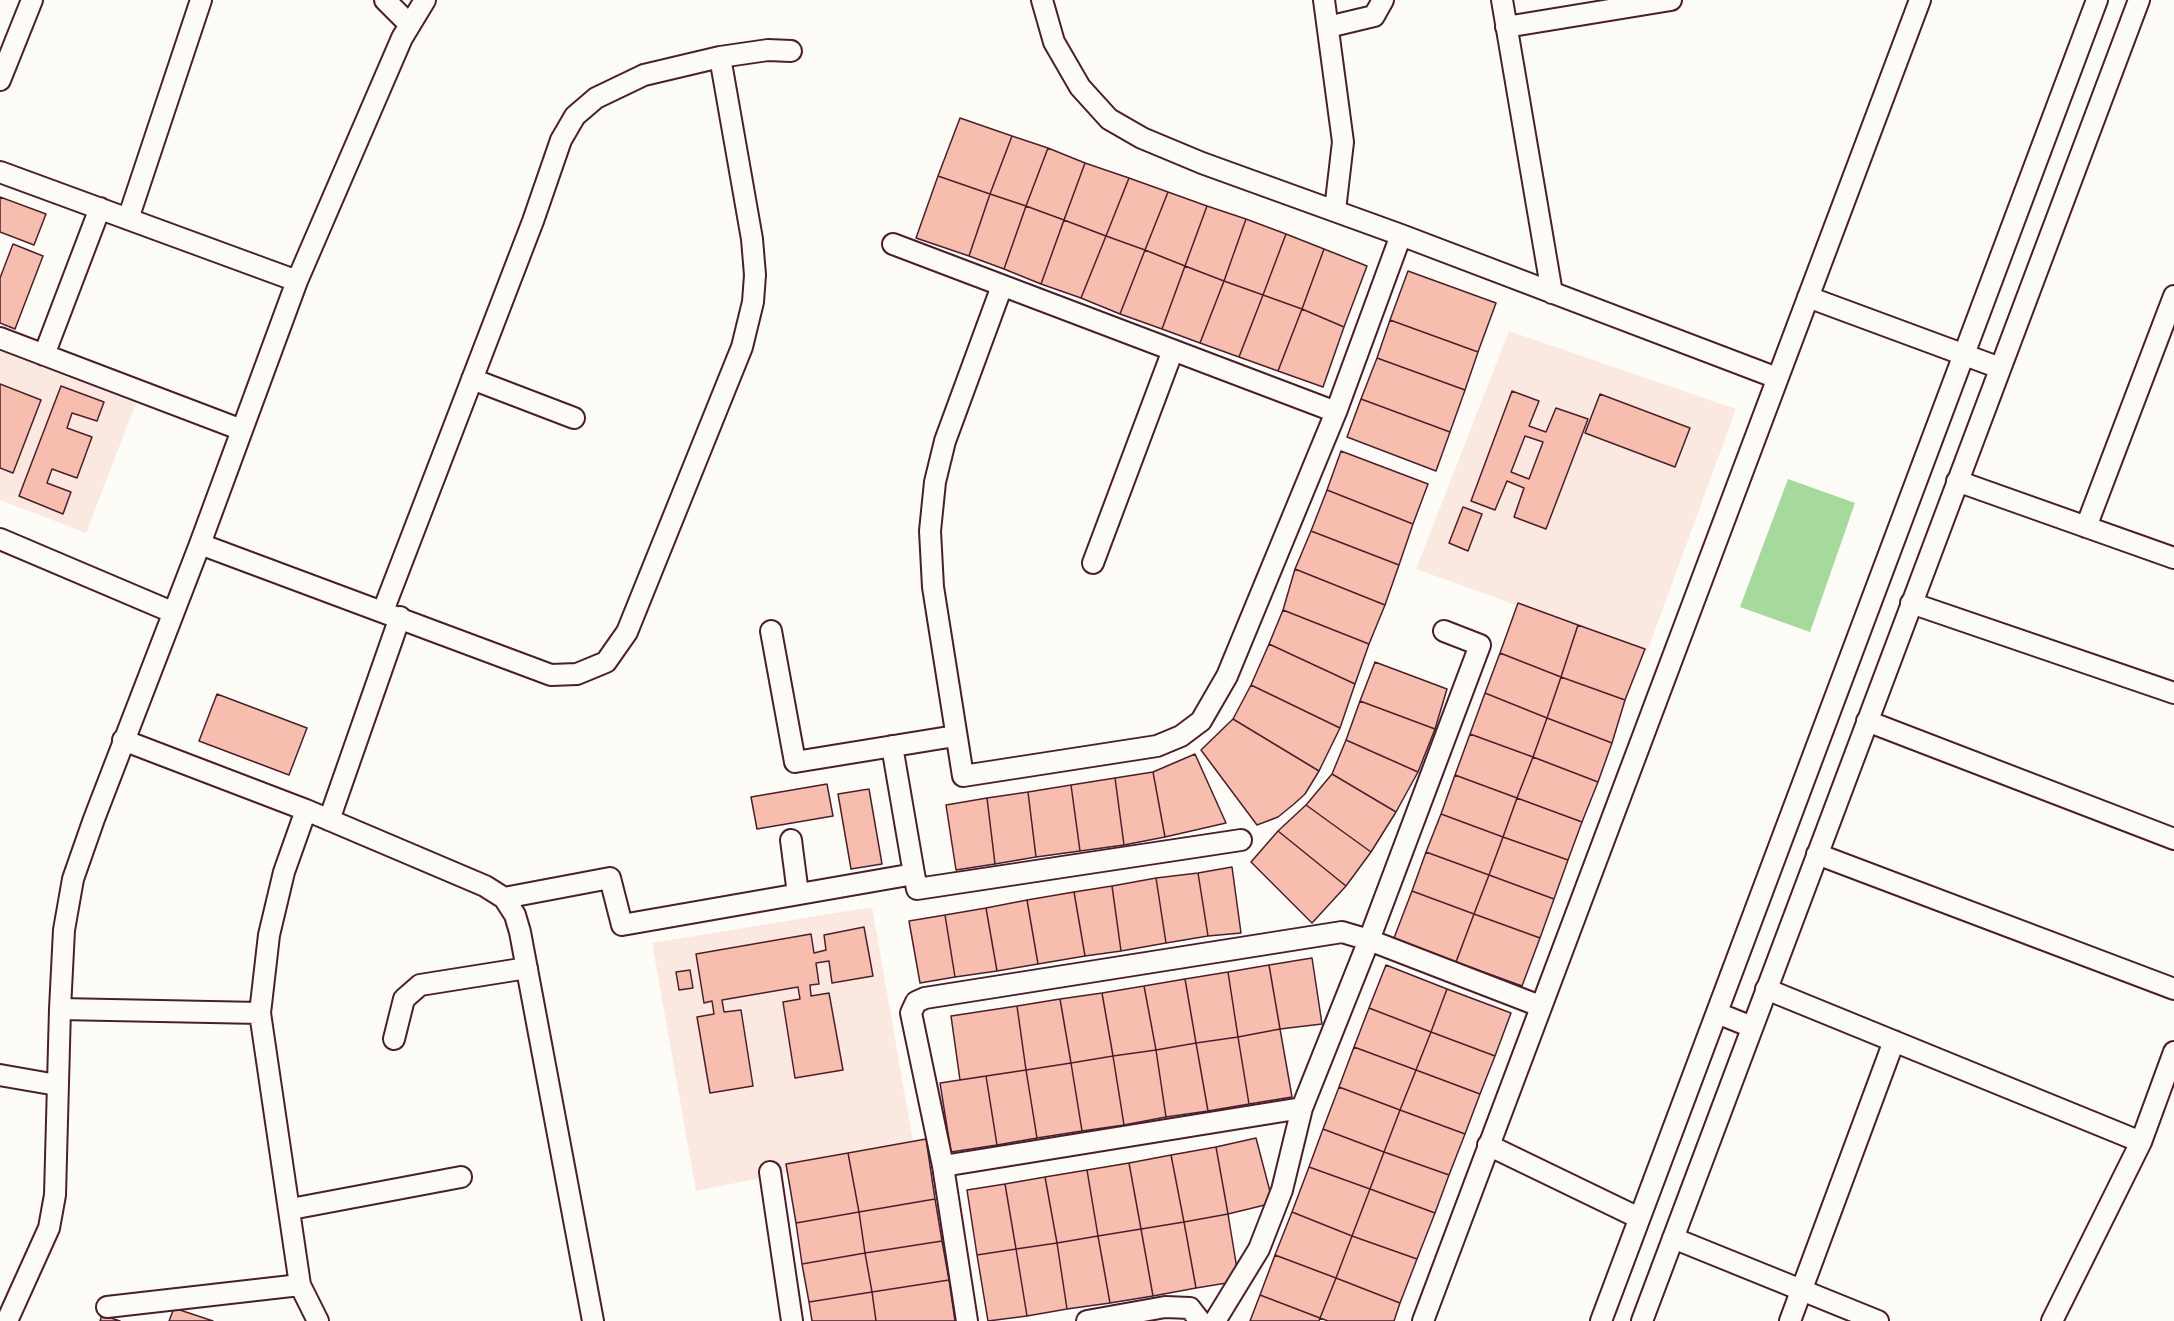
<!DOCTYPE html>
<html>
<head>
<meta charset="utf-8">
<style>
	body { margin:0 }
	canvas { display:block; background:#fdfcf7 }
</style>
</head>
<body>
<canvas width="2174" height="1321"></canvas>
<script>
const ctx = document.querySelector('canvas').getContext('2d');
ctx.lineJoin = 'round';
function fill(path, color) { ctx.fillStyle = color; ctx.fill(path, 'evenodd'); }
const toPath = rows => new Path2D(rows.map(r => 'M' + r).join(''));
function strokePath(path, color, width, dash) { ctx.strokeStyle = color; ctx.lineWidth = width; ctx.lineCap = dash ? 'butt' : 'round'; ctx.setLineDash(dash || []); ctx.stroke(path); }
fill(toPath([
	[1509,331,1736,409,1647,652,1416,569],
	[0,351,136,403,86,533,0,500],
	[872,907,914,1147,696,1191,652,943]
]), '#fbe9e1');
fill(toPath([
	[1788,479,1855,503,1810,632,1740,607]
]), '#a6d99c');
const building = toPath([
	[960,118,1012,136,990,194,938,176,960,118],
	[1012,136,1048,148,1026,206,990,194,1012,136],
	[1048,148,1085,163,1064,220,1026,206,1048,148],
	[1085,163,1129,178,1106,236,1064,220,1085,163],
	[938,176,990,194,969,256,916,238,938,176],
	[1129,178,1168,192,1145,250,1106,236,1129,178],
	[1168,192,1207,206,1185,266,1145,250,1168,192],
	[990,194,1026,206,1004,269,969,256,990,194],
	[0,197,46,214,34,245,0,232,0,197],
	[1026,206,1064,220,1041,284,1004,269,1026,206],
	[1207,206,1246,219,1224,281,1185,266,1207,206],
	[1246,219,1286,234,1263,295,1224,281,1246,219],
	[1064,220,1106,236,1081,298,1041,284,1064,220],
	[1286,234,1324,249,1302,309,1263,295,1286,234],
	[1106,236,1145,250,1120,314,1081,298,1106,236],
	[13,244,43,256,15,329,0,323,0,278,13,244],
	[1324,249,1367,266,1344,327,1302,309,1324,249],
	[1145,250,1185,266,1162,329,1120,314,1145,250],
	[1185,266,1224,281,1200,343,1162,329,1185,266],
	[1408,271,1496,303,1478,352,1390,320,1408,271],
	[1224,281,1263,295,1239,357,1200,343,1224,281],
	[1263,295,1302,309,1278,371,1239,357,1263,295],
	[1302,309,1344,327,1323,387,1278,371,1302,309],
	[1390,320,1478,352,1465,390,1377,358,1390,320],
	[1377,358,1465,390,1450,432,1361,399,1377,358],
	[0,384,41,400,13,473,0,468,0,384],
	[61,386,104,402,97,421,72,413,67,428,92,437,77,478,52,469,47,483,71,492,63,514,19,496,61,386],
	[1512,391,1539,401,1529,426,1546,432,1556,408,1588,419,1546,529,1514,517,1524,488,1507,481,1495,510,1471,501,1512,391],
	[1525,436,1543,442,1529,479,1511,472,1525,436],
	[1600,394,1690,428,1675,467,1585,433,1600,394],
	[1361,399,1450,432,1436,471,1347,437,1361,399],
	[1341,451,1428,484,1413,524,1327,490,1341,451],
	[1327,490,1413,524,1399,565,1311,531,1327,490],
	[1463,507,1482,514,1468,551,1449,543,1463,507],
	[1311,531,1399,565,1385,605,1295,569,1311,531],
	[1295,569,1385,605,1369,644,1283,610,1295,569],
	[1518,603,1578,625,1561,677,1500,653,1518,603],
	[1283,610,1369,644,1355,684,1269,644,1283,610],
	[1578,625,1645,649,1625,700,1561,677,1578,625],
	[1269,644,1355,684,1340,728,1251,685,1269,644],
	[1500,653,1561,677,1547,718,1485,693,1500,653],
	[1375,662,1447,689,1435,729,1360,701,1375,662],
	[1561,677,1625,700,1612,743,1547,718,1561,677],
	[1251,685,1340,728,1319,771,1233,719,1251,685],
	[1485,693,1547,718,1533,757,1470,734,1485,693],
	[217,694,307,728,289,775,199,741,217,694],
	[1360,701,1435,729,1418,772,1346,740,1360,701],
	[1547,718,1612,743,1598,782,1533,757,1547,718],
	[1233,719,1319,771,1305,794,1294,804,1278,817,1257,825,1201,750,1233,719],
	[1470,734,1533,757,1517,798,1455,775,1470,734],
	[1346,740,1418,772,1396,812,1332,774,1346,740],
	[1195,754,1226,823,1165,837,1153,772,1195,754],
	[1533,757,1598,782,1582,822,1517,798,1533,757],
	[1153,772,1165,837,1124,845,1115,778,1153,772],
	[1332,774,1396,812,1371,852,1306,805,1332,774],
	[1455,775,1517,798,1503,837,1441,814,1455,775],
	[1115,778,1124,845,1080,851,1071,785,1115,778],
	[827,784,833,816,757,829,751,797,827,784],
	[1071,785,1080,851,1036,857,1028,792,1071,785],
	[869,789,882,864,851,869,838,794,869,789],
	[1028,792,1036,857,995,864,987,798,1028,792],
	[987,798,995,864,956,870,946,805,987,798],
	[1517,798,1582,822,1568,860,1503,837,1517,798],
	[1306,805,1371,852,1346,886,1278,831,1306,805],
	[1441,814,1503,837,1489,875,1426,852,1441,814],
	[1278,831,1346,886,1312,923,1251,862,1278,831],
	[1503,837,1568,860,1554,899,1489,875,1503,837],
	[1426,852,1489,875,1474,914,1412,891,1426,852],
	[1232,867,1241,933,1208,936,1198,873,1232,867],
	[1198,873,1208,936,1166,943,1156,878,1198,873],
	[1489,875,1554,899,1540,938,1474,914,1489,875],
	[1156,878,1166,943,1121,951,1112,886,1156,878],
	[1112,886,1121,951,1085,956,1074,892,1112,886],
	[1412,891,1474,914,1456,962,1394,938,1412,891],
	[1074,892,1085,956,1038,964,1027,900,1074,892],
	[1027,900,1038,964,997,971,986,908,1027,900],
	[986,908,997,971,955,977,945,915,986,908],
	[1474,914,1540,938,1522,986,1456,962,1474,914],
	[945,915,955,977,920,983,909,921,945,915],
	[864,927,873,976,832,983,829,961,816,963,819,984,810,985,811,996,829,993,843,1070,795,1078,783,1002,800,999,798,987,722,1000,724,1012,741,1010,753,1086,710,1093,697,1017,714,1014,712,1001,704,1003,696,954,811,934,814,953,826,950,824,935,864,927],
	[1312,958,1322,1024,1280,1029,1269,965,1312,958],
	[1269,965,1280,1029,1238,1037,1228,972,1269,965],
	[1386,965,1447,989,1431,1032,1369,1008,1386,965],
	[690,970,693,988,679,990,676,972,690,970],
	[1228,972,1238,1037,1196,1043,1185,979,1228,972],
	[1185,979,1196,1043,1156,1050,1144,986,1185,979],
	[1144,986,1156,1050,1113,1056,1102,993,1144,986],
	[1447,989,1511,1013,1495,1056,1431,1032,1447,989],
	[1102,993,1113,1056,1071,1063,1060,999,1102,993],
	[1060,999,1071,1063,1026,1070,1017,1006,1060,999],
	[1017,1006,1026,1070,960,1080,951,1016,1017,1006],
	[1369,1008,1431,1032,1416,1070,1354,1047,1369,1008],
	[1280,1029,1292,1097,1249,1104,1238,1037,1280,1029],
	[1431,1032,1495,1056,1480,1094,1416,1070,1431,1032],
	[1238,1037,1249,1104,1208,1111,1196,1043,1238,1037],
	[1196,1043,1208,1111,1166,1117,1156,1050,1196,1043],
	[1354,1047,1416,1070,1400,1110,1339,1087,1354,1047],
	[1156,1050,1166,1117,1124,1125,1113,1056,1156,1050],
	[1113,1056,1124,1125,1082,1131,1071,1063,1113,1056],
	[1071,1063,1082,1131,1037,1138,1026,1070,1071,1063],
	[1026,1070,1037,1138,997,1145,986,1076,1026,1070],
	[1416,1070,1480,1094,1465,1134,1400,1110,1416,1070],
	[986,1076,997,1145,951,1152,940,1083,986,1076],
	[1339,1087,1400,1110,1384,1152,1323,1129,1339,1087],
	[1400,1110,1465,1134,1449,1175,1384,1152,1400,1110],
	[1323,1129,1384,1152,1370,1189,1309,1167,1323,1129],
	[1256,1138,1273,1203,1228,1214,1216,1147,1256,1138],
	[926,1139,935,1199,859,1212,848,1153,926,1139],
	[1216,1147,1228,1214,1184,1222,1171,1155,1216,1147],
	[1384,1152,1449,1175,1435,1213,1370,1189,1384,1152],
	[848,1153,859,1212,796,1223,786,1164,848,1153],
	[1171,1155,1184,1222,1141,1229,1129,1163,1171,1155],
	[1129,1163,1141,1229,1098,1236,1087,1170,1129,1163],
	[1309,1167,1370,1189,1352,1236,1292,1212,1309,1167],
	[1087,1170,1098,1236,1057,1243,1045,1177,1087,1170],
	[1045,1177,1057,1243,1016,1249,1005,1184,1045,1177],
	[1005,1184,1016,1249,977,1255,967,1190,1005,1184],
	[1370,1189,1435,1213,1417,1259,1352,1236,1370,1189],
	[935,1199,942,1241,865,1253,859,1212,935,1199],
	[859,1212,865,1253,802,1264,796,1223,859,1212],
	[1292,1212,1352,1236,1336,1278,1275,1255,1292,1212],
	[1228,1214,1239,1281,1196,1288,1184,1222,1228,1214],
	[1184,1222,1196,1288,1153,1296,1141,1229,1184,1222],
	[1141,1229,1153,1296,1110,1303,1098,1236,1141,1229],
	[1098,1236,1110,1303,1067,1309,1057,1243,1098,1236],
	[1352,1236,1417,1259,1400,1303,1336,1278,1352,1236],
	[942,1241,949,1280,872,1292,865,1253,942,1241],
	[1057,1243,1067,1309,1027,1316,1016,1249,1057,1243],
	[1016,1249,1027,1316,988,1321,977,1255,1016,1249],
	[865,1253,872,1292,809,1302,802,1264,865,1253],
	[1275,1255,1336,1278,1320,1318,1260,1295,1275,1255],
	[1336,1278,1400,1303,1394,1321,1328,1321,1320,1318,1336,1278],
	[949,1280,955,1321,876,1321,872,1292,949,1280],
	[872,1292,876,1321,812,1321,809,1302,872,1292],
	[1260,1295,1320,1318,1319,1321,1250,1321,1260,1295],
	[174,1308,213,1321,169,1321,174,1308],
	[102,1315,120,1321,100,1321,102,1315]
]);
fill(building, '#f7bdaf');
strokePath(building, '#4a1f2b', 1.5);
const street = toPath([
	[385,0,409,24],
	[1042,0,1054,42,1080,87,1109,119,1142,138,1202,163,1401,235,1777,378],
	[1324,0,1343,142,1335,210],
	[1502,0,1552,293],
	[1328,27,1374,16,1383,0],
	[1506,27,1671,0],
	[0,80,32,0],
	[0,172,297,281],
	[128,219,201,0],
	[893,244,1336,412],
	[1002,286,945,441,935,482,930,531,933,587,963,776,1157,746,1181,736,1201,721,1227,676,1336,412,1401,235],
	[1808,297,2000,368],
	[0,338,242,430],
	[44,355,100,208],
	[472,379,574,418],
	[1957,481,2174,558],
	[2086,527,2174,296],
	[0,539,172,612],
	[200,544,551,675,577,674,606,662,627,632,742,347,753,302,755,275,752,239,720,57],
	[1093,563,1173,350],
	[1911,603,2174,693],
	[383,611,533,221,561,140,575,116,596,98,644,75,720,57,768,50,791,51],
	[771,631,795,762,955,736],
	[1867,721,2174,839],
	[123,740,306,810,485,886,504,898,515,915,520,932,593,1321],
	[892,746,914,874],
	[306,810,284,872,269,935,260,1013,300,1285,318,1321],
	[329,820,400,617],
	[791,840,798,894],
	[1817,854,2174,989],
	[504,898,610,878,622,925,914,874,917,889,1241,840],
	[1766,989,2141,1142],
	[60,1009,260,1013],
	[1717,1013,1752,1027],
	[394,1039,404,999,420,985,527,968],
	[0,1075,57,1085],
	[1488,1145,1639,1218],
	[943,1166,1302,1108,1369,940,1480,645,1444,631],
	[770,1172,792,1321],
	[291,1209,461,1177],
	[1673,1238,1878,1321],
	[107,1307,300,1285],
	[7,1321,49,1228,55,1195,60,1009,64,930,73,879,94,819,200,544,297,281,402,38,425,0],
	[967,1321,943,1166,911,1013,916,1002,925,998,1342,932,1369,940,1540,1006],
	[1087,1321,1165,1307,1190,1308,1200,1321],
	[1215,1321,1259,1249,1282,1190,1302,1108],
	[1423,1321,1920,0],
	[1601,1321,2097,0],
	[1642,1321,2139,0],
	[1790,1321,1894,1041],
	[2052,1321,2141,1142,2174,1052]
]);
strokePath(street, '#4a1f2b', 24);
strokePath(street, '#fdfcf7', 20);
</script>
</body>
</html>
